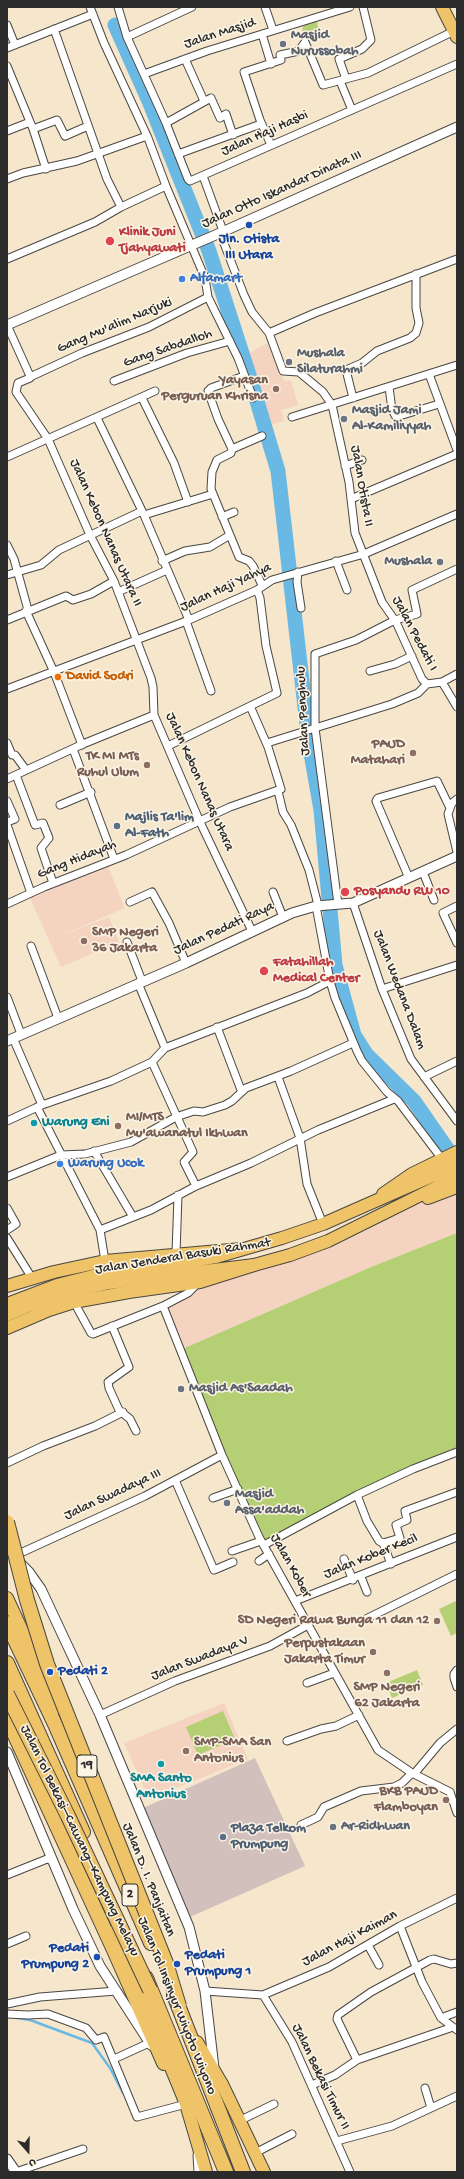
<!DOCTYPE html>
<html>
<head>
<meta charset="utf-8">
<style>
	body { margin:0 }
	#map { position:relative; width:464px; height:2179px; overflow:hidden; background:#f5e6cc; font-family:"Gochi Hand",sans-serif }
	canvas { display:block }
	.frame { position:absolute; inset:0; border:8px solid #2b2b2b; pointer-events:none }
	.north { position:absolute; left:8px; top:2131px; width:40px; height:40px; -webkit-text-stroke:3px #fcf5e5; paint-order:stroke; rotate:160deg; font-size:11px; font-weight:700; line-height:16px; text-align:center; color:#2b2b2b }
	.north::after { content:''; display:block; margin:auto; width:14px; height:18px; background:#2b2b2b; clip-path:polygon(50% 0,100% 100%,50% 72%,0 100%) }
</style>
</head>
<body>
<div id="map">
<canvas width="464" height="2179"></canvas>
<div class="frame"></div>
<div class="north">U</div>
</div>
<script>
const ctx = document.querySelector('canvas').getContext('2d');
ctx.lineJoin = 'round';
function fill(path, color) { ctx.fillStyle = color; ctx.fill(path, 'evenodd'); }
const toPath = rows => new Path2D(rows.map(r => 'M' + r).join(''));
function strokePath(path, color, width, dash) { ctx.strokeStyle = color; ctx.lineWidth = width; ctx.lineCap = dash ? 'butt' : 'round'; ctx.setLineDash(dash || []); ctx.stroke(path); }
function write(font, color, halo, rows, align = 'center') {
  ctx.font = font + ' "Gochi Hand",sans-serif'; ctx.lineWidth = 3; ctx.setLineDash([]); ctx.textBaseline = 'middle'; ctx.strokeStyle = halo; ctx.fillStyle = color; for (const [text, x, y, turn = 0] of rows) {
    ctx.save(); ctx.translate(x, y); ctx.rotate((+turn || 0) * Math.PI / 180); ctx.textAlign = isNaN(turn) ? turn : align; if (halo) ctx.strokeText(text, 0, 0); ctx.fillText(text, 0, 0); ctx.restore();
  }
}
fill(toPath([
	[267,343,284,381,291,380,298,405,281,410,284,421,270,425,247,355],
	[107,864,125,908,50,940,109,917,119,942,61,967,29,896],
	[457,1187,457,1233,371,1267,180,1350,163,1306,223,1275,383,1213],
	[224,1703,248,1759,149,1799,124,1743]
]), '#f5d3c1');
fill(toPath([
	[255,1758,305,1866,190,1917,143,1808]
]), '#d1c0bc');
fill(toPath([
	[317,20,319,38,301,44,303,24],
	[457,1233,457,1452,413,1469,264,1545,180,1350,371,1267],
	[456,1601,457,1633,451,1636,439,1609],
	[417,1670,423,1685,392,1698,386,1683],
	[223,1711,235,1739,198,1755,186,1727]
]), '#b5cf74');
strokePath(toPath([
	[11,2017,30,2020,92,2043,110,2068,123,2093]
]), '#6ab9e4', 2.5);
strokePath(toPath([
	[115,25,149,101,209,251,250,378,278,471,309,742,321,810,335,965,354,1035,366,1054,414,1101,457,1163]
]), '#6ab9e4', 15);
const minor = toPath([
	[90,7,104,43,148,138,166,186,205,278,208,297,238,358,253,398],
	[118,7,127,37,166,123,188,179,190,181,457,64],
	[265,7,273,30],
	[7,25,15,45],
	[54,29,107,179,121,207],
	[262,34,271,64],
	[127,37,192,7],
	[7,48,93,14],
	[185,59,204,101],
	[7,66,33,129,46,169],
	[144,74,207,51,350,7],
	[346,79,339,59,362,49,371,40,363,7],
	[340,81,352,110],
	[166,123,211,98,220,118,226,114,233,135],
	[33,129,57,120,65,136,88,126],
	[7,131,30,122],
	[271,145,260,120,244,72,281,60,280,55,299,51,305,42,323,85,368,73,454,31],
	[178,154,261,124],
	[203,176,223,231],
	[7,179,23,173,77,161,147,136],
	[220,233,244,295,252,312,269,333,283,371,299,372,323,392,332,405,349,482,355,533,382,602,396,622,422,679,427,684,442,682,457,707],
	[7,259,95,222,121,207,166,186],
	[7,325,30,376,30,378,18,383,16,392,48,439,90,535,114,581,151,678,153,687,154,715,200,822,252,931],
	[269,333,315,313,457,259],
	[429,374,457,450],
	[30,377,82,353,149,327,208,297],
	[114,381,187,353,230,341],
	[389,387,392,410,396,417,439,404],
	[142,398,174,463,188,502],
	[353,398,346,370,362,363,377,351,410,338,416,333,419,323,416,308,416,274],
	[292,417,457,365],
	[97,418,144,515,189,620],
	[262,436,232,449,231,453,217,460,212,472,211,489,239,557,249,561,253,566,262,585],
	[232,449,218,419,208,391,211,388,244,376],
	[7,457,155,391],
	[345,466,362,460],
	[351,499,457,454],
	[144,515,213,494],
	[222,517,234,512],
	[7,545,14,559,28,610],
	[162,561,185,551,210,547,230,535],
	[336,561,347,590],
	[298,572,297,582,301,608],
	[7,575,41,565,59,550,142,511],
	[118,592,167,570],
	[26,611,54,672,82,745],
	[7,620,66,596,73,600,91,594,114,581],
	[186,621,211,691],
	[370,671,395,664,412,656],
	[442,682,457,674],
	[7,689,189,620,257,590,272,580,364,554,457,514],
	[7,743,12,755,15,755,26,770],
	[267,743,392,704,418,693,427,684],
	[168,746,277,693,266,646,260,598,257,590],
	[73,749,114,859],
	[16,775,35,825,43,823,49,838,41,848,53,883],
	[7,779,83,744,154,715],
	[278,791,283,812,291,825,309,870,318,905],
	[457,799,452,803,448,814,457,852],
	[7,801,15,819,7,822],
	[60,805,91,792],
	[7,825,31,893],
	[423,872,434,900],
	[409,878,376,801,378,798,437,781,450,808],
	[273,892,283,917],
	[130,902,152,892,169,923,186,963],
	[353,903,382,989,411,1059,457,1121],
	[7,904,44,887,126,855,230,807,281,789,268,747,250,706],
	[338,904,315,728,315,654,356,640,395,620,417,614,412,590,457,569],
	[316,906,330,981,335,998,357,1051,362,1061,387,1092,398,1101,442,1159],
	[457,906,443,913,457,943],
	[127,942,142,981],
	[31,946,58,1018],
	[138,983,165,1048],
	[382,989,457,965],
	[7,997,21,1034],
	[217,1027,241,1090],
	[13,1038,42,1105],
	[152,1062,193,1152,184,1162,196,1186],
	[278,1077,300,1138,307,1184,323,1224],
	[424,1077,457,1061],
	[37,1107,100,1230,105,1261],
	[7,1121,42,1105,111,1081,152,1062,165,1048,307,993,330,981],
	[94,1151,133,1217],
	[7,1177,61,1155,85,1154,131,1142,176,1117,194,1111,203,1112,225,1105,232,1101,246,1088,291,1071,353,1043],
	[7,1208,16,1224,7,1230],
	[100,1230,151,1210,196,1186,251,1163,318,1130,394,1099],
	[7,1238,32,1278],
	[176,1254,178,1195],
	[74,1302,91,1333,93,1334,163,1306,188,1293,198,1283],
	[163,1306,222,1455,259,1537,378,1750,412,1773,450,1792],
	[112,1326,129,1367,108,1382,109,1388,119,1410,130,1419,136,1431],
	[7,1463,43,1446,95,1426,123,1412],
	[175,1480,214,1570,233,1562],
	[357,1495,367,1521,379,1541,383,1543,400,1538,396,1525,407,1520,405,1511,457,1492],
	[213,1498,238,1489],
	[383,1543,391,1564],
	[264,1545,357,1495,413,1469,457,1452],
	[232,1551,261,1541],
	[14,1556,145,1496,222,1455],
	[344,1559,353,1580],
	[259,1561,269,1554],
	[361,1577,367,1592],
	[295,1601,457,1537],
	[366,1619,457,1574],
	[457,1670,454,1674,454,1678,457,1687],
	[307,1683,334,1673],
	[100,1715,175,1681,270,1646,308,1625],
	[287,1741,321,1729,336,1726,359,1715],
	[414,1774,440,1743,457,1729],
	[450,1792,457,1813],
	[301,1825,318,1817,324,1807,361,1791,394,1787,402,1783,412,1773],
	[7,1875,47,1859,53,1861],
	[400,1926,422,1982,441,2018,457,2030],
	[7,1944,26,1936],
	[368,1945,379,1965],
	[205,1991,263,1995,329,1967,400,1926,457,1898],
	[263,1995,292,2042,350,2172],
	[7,2004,40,1997,116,1991],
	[7,2014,28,2015,48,2014,86,2028,96,2040,104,2037,137,2117,186,2104],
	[441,2018,457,2012],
	[114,2059,149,2043],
	[357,2060,337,2019,338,2015,371,1992,430,1960,434,1959,451,1964,457,1963],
	[312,2085,335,2075,357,2060,453,2027],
	[425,2088,431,2108],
	[245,2118,274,2104],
	[337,2141,392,2126,457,2096],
	[255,2153,292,2134],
	[16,2172,83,2149]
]);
const tertiary = toPath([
	[7,325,220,233,457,127],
	[7,1041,186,963,292,913,316,906,353,903,457,856],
	[18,1561,29,1572,41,1589,100,1715,189,1927,205,1991,214,2068],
	[7,1752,73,1909,100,1966,151,2045],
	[198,2155,199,2172],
	[7,2159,16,2172]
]);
const primary = toPath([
	[442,7,457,37],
	[383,1194,412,1174,457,1152],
	[428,1198,457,1187],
	[7,1304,57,1285,93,1276,216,1257,282,1238,323,1224,457,1165],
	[7,1315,28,1306,87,1288,109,1283,254,1265,290,1255,328,1241,457,1177]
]);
const trunk = toPath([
	[7,1286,54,1272,105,1261,242,1249],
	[7,1328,49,1310,74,1302,129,1292,200,1282,254,1265],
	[7,1598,58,1708],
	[7,1683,16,1702],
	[115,1931,186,2104,206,2172],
	[197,2042,222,2084,264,2172]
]);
const motorway = toPath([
	[7,1623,55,1724,151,1943],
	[7,1663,83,1832],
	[7,1718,114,1950,164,2063],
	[146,1978,226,2172],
	[174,1995,243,2172]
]);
strokePath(minor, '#494743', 9);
strokePath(tertiary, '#494743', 11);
strokePath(primary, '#494743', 14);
strokePath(trunk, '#494743', 14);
strokePath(motorway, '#494743', 16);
strokePath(minor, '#fff', 7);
strokePath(tertiary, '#fff', 9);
strokePath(primary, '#efc469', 12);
strokePath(trunk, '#efc469', 12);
strokePath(motorway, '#efc469', 14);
const motorwayBridge = toPath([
	[7,1522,27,1600,47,1664,166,1963,179,2006],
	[7,1694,68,1816,150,1990]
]);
strokePath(motorwayBridge, '#494743', 16, []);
strokePath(motorwayBridge, '#efc469', 14);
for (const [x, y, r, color] of [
	[283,44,4,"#6b7280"],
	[249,225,4,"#1a4fb4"],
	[110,241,5,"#e0444e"],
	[182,279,4,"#3f7fe0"],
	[289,362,4,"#6b7280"],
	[276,389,4,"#8d6e63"],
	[344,419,4,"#6b7280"],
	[440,562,4,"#6b7280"],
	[58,677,4,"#e8710a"],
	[413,753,4,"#8d6e63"],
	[147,765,4,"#8d6e63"],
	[117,826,4,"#5c6f8a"],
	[345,892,5,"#e0444e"],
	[84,941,4,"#8d6e63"],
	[264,971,5,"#e0444e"],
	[34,1123,4,"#0f9aa8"],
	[118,1126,4,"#8d6e63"],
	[60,1164,4,"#3f7fe0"],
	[181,1389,4,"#6b7280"],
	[227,1503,4,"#6b7280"],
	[437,1621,4,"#8d6e63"],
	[373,1652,4,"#8d6e63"],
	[50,1672,4,"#1a4fb4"],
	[387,1673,4,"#8d6e63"],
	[186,1751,4,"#8d6e63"],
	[161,1764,4,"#0f9aa8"],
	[446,1800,4,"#8d6e63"],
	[333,1827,4,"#6b7280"],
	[223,1837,4,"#5c6f8a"],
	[97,1957,4,"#1a4fb4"],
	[177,1964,4,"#1a4fb4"]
]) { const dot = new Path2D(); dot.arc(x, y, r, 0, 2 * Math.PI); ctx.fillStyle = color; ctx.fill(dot); strokePath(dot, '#fcf5e5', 1.5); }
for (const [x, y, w] of [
	[87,1766,20],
	[130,1895,16]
]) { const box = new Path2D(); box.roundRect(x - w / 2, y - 11, w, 22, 3); ctx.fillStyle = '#fcf5e5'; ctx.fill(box); strokePath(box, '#2b2b2b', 1); }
write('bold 13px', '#2b2b2b', null, [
	["19",87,1766],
	["2",130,1895]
]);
write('14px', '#2b2b2b', '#fcf5e5', [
	["Jalan Masjid",220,34,-18],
	["Jalan Haji Hasbi",265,134,-24],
	["Jalan Otto Iskandar Dinata III",282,190,-24],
	["Gang Mu'alim Narjuki",115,326,-23],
	["Gang Sabdalloh",168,349,-19],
	["Jalan Otista II",361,486,80],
	["Jalan Kebon Nanas Utara II",105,533,66],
	["Jalan Haji Yahya",226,588,-25],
	["Jalan Pedati I",414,634,62],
	["Jalan Penghulu",304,711,-93],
	["Jalan Kebon Nanas Utara",199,782,66],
	["Gang Hidayah",77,860,-22],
	["Jalan Pedati Raya",224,929,-25],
	["Jalan Wedana Dalam",399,990,69],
	["Jalan Jenderal Basuki Rahmat",183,1257,-9],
	["Jalan Swadaya III",113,1495,-25],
	["Jalan Kober Kecil",371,1557,-22],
	["Jalan Kober",290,1566,61],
	["Jalan Swadaya V",200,1659,-21],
	["Jalan Tol Bekasi–Cawang–Kampung Melayu",79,1841,64],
	["Jalan D. I. Panjaitan",148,1880,68],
	["Jalan Haji Kaiman",350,1939,-28],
	["Jalan Tol Insinyur Wiyoto Wiyono",176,2006,68],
	["Jalan Bekasi Timur II",320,2077,64]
]);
write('bold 14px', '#5b616d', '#fcf5e5', [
	["Masjid",291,36],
	["Nurussobah",291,52],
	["Mushala",297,354],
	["Silaturahmi",297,370],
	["Masjid Jami",352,411],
	["Al-Kamiliyyah",352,427],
	["Mushala",432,562,"right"],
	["Masjid As'Saadah",189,1389],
	["Masjid",235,1495],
	["Assa'addah",235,1511],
	["Ar-Ridhwan",341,1827]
], 'left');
write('bold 14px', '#be3a42', '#fcf5e5', [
	["Klinik Juni",119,233],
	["Tjahyawati",119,249],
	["Posyandu RW 10",354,892],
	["Fatahillah",273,963],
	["Medical Center",273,979]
], 'left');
write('bold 14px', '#164399', '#fcf5e5', [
	["Jln. Otista",249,240,"center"],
	["III Utara",249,256,"center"],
	["Pedati 2",58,1672],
	["Pedati",89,1949,"right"],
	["Prumpung 2",89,1965,"right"],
	["Pedati",185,1956],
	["Prumpung 1",185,1972]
], 'left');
write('bold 14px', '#366cbe', '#fcf5e5', [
	["Alfamart",190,279],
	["Warung Ucok",68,1164]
], 'left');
write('bold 14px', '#785e54', '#fcf5e5', [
	["Yayasan",268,381],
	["Perguruan Khrisna",268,397],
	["PAUD",405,745],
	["Matahari",405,761],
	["TK MI MTs",139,757],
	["Ruhul Ulum",139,773],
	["SMP Negeri",92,933,"left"],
	["36 Jakarta",92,949,"left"],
	["MI/MTS",126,1118,"left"],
	["Mu'awanatul Ikhwan",126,1134,"left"],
	["SD Negeri Rawa Bunga 11 dan 12",429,1621],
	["Perpustakaan",365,1644],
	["Jakarta Timur",365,1660],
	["SMP Negeri",387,1688,"center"],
	["62 Jakarta",387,1704,"center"],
	["SMP-SMA San",194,1743,"left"],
	["Antonius",194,1759,"left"],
	["BKB PAUD",438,1792],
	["Flamboyan",438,1808]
], 'right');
write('bold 14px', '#c56008', '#fcf5e5', [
	["David Sodri",66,677]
], 'left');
write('bold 14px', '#4e5e75', '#fcf5e5', [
	["Majlis Ta'lim",125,818],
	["Al-Fath",125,834],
	["Plaza Telkom",231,1829],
	["Prumpung",231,1845]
], 'left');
write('bold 14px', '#0d838f', '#fcf5e5', [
	["Warung Eni",42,1123],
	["SMA Santo",161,1779,"center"],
	["Antonius",161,1795,"center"]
], 'left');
</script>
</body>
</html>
